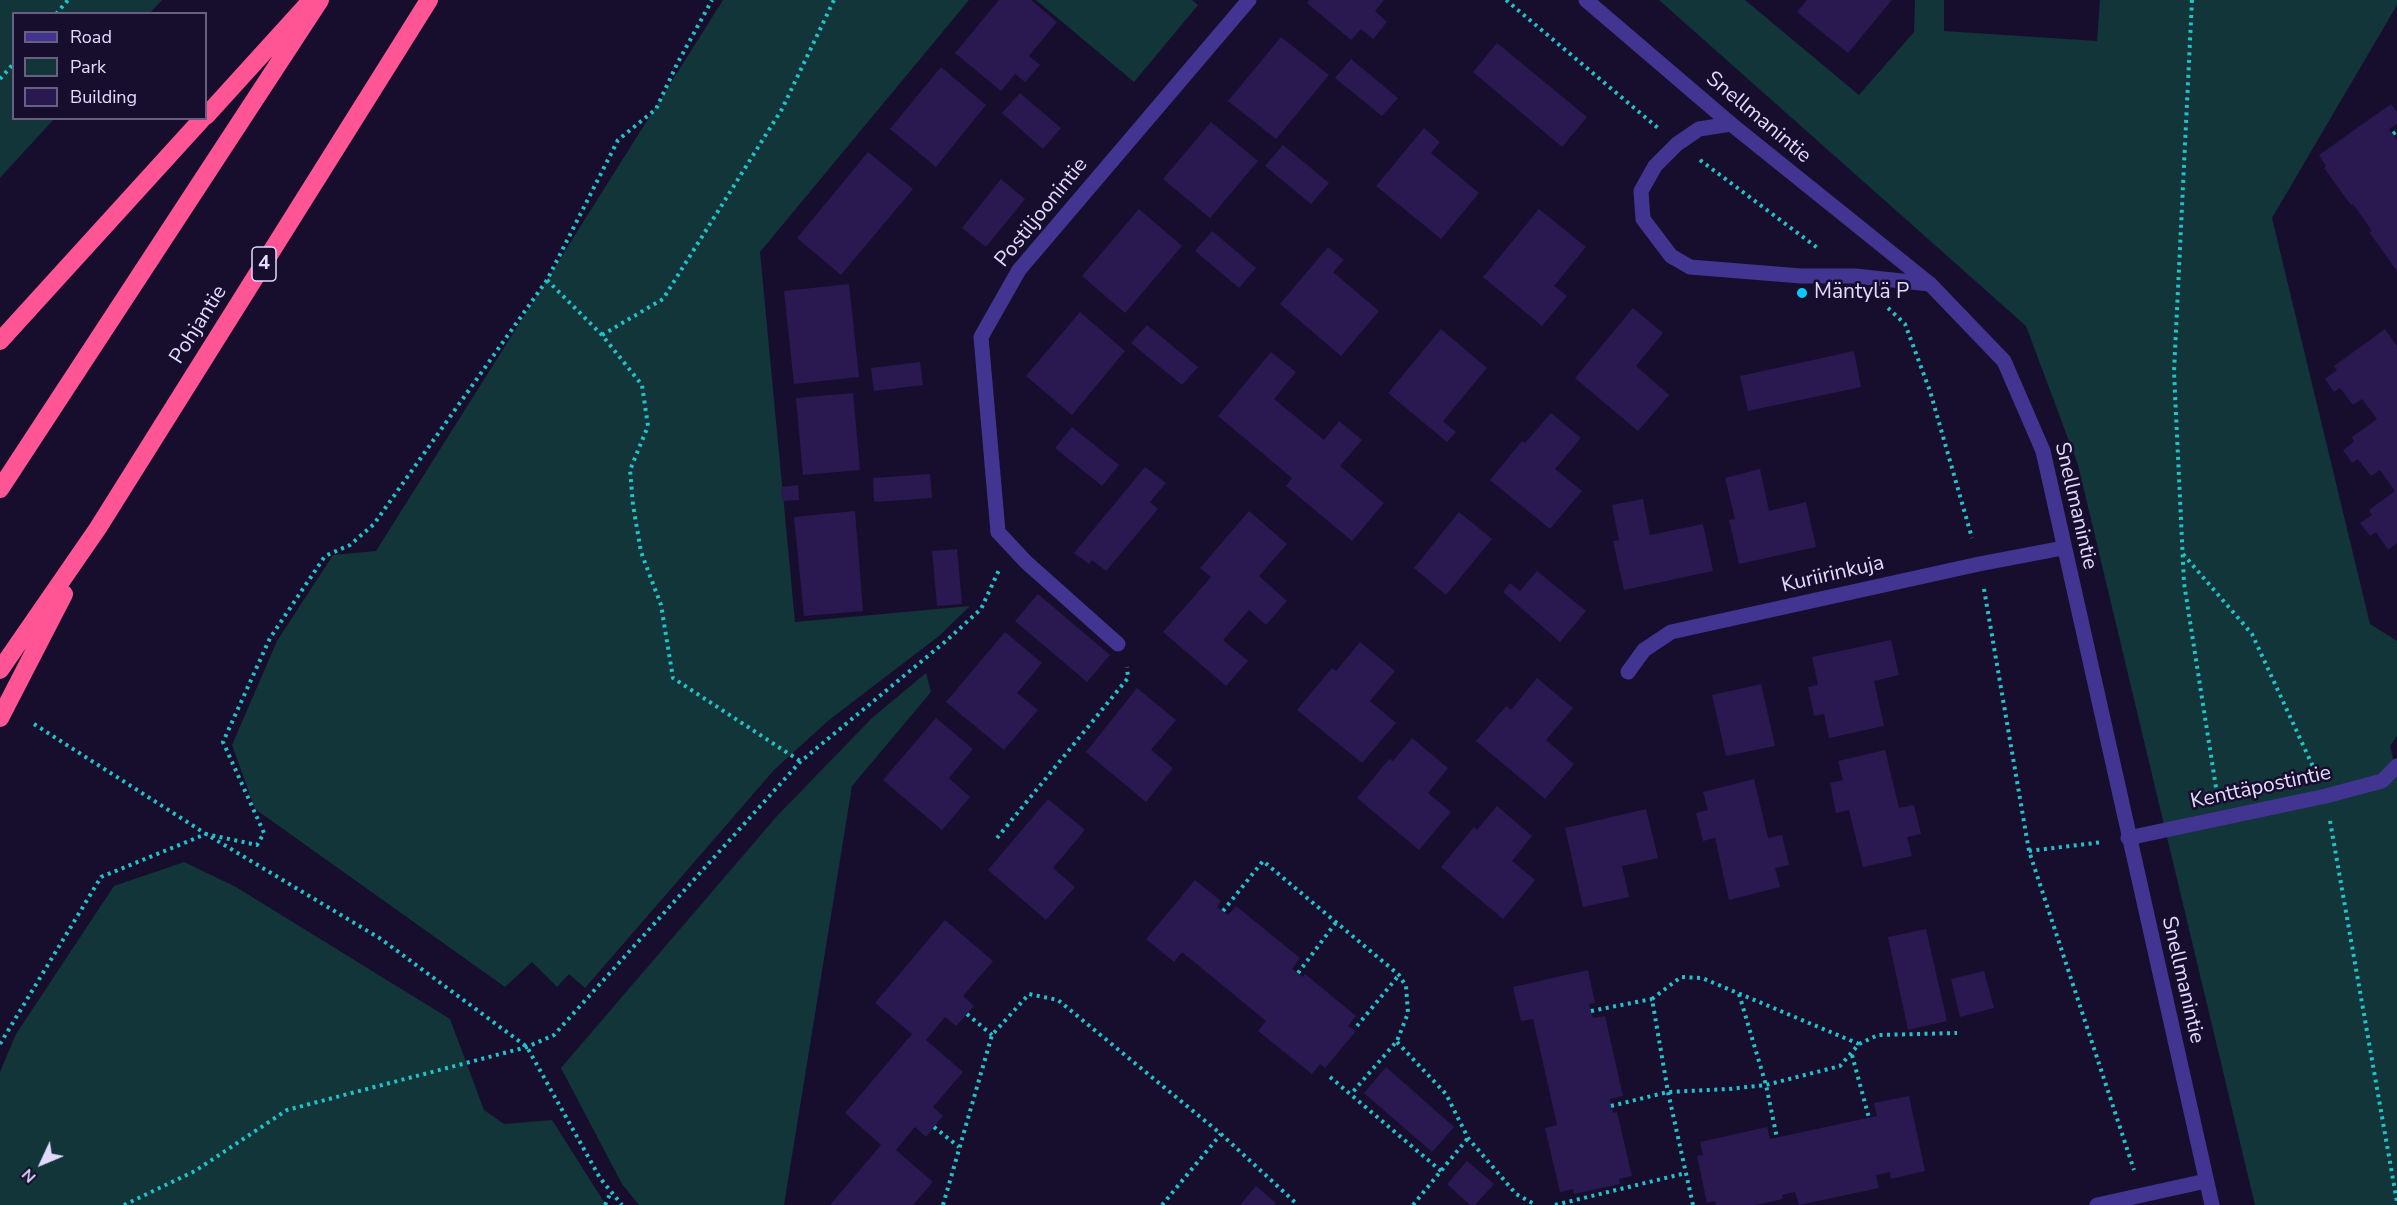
<!DOCTYPE html>
<html>
<head>
<meta charset="utf-8">
<style>
	body { margin:0 }
	#map { position:relative; width:2397px; height:1205px; overflow:hidden; background:#170e2d; font-family:"Nunito Sans",sans-serif }
	canvas { display:block }
	.legend { position:absolute; left:12px; top:12px; width:195px; height:108px; box-sizing:border-box; background:#170e2d; border:2px solid #686081; margin:0; padding:8px 10px; list-style:none; font-size:18px; color:#e2daff }
	.legend li { display:flex; align-items:center; gap:12px; height:30px }
	.legend b { width:30px; border:2px solid #686081 }
	.north { position:absolute; left:12px; top:1133px; width:60px; height:60px; -webkit-text-stroke:4px #170e2d; paint-order:stroke; rotate:226deg; font-size:16px; font-weight:700; line-height:24px; text-align:center; color:#e2daff }
	.north::after { content:''; display:block; margin:auto; width:21px; height:27px; background:#e2daff; clip-path:polygon(50% 0,100% 100%,50% 72%,0 100%) }
</style>
</head>
<body>
<div id="map">
<canvas width="2397" height="1205"></canvas>
<ul class="legend">
<li><b style="height:8px;background:#423591"></b>Road</li>
<li><b style="height:16px;background:#113538"></b>Park</li>
<li><b style="height:16px;background:#2a1850"></b>Building</li>
</ul>
<div class="north">N</div>
</div>
<script>
const ctx = document.querySelector('canvas').getContext('2d');
ctx.lineJoin = 'round';
function fill(path, color) { ctx.fillStyle = color; ctx.fill(path, 'evenodd'); }
const toPath = rows => new Path2D(rows.map(r => 'M' + r).join(''));
function strokePath(path, color, width, dash) { ctx.strokeStyle = color; ctx.lineWidth = width; ctx.lineCap = dash ? 'butt' : 'round'; ctx.setLineDash(dash || []); ctx.stroke(path); }
function write(font, color, halo, rows, align = 'center') {
  ctx.font = font + ' "Nunito Sans",sans-serif'; ctx.lineWidth = 5; ctx.setLineDash([]); ctx.textBaseline = 'middle'; ctx.strokeStyle = halo; ctx.fillStyle = color; for (const [text, x, y, turn = 0] of rows) {
    ctx.save(); ctx.translate(x, y); ctx.rotate((+turn || 0) * Math.PI / 180); ctx.textAlign = isNaN(turn) ? turn : align; if (halo) ctx.strokeText(text, 0, 0); ctx.fillText(text, 0, 0); ctx.restore();
  }
}
fill(toPath([
	[0,0,162,0,150,13,14,14,14,118,54,119,0,178],
	[723,0,969,0,760,252,795,622,970,606,939,636,829,720,774,770,585,988,569,974,557,987,532,962,505,987,255,809,232,745,277,641,333,555,376,551],
	[1036,0,1192,0,1198,5,1134,82],
	[1659,0,1745,0,1859,95,1914,32,1915,0,1944,0,1944,31,2097,41,2100,0,2397,0,2397,5,2272,218,2370,624,2397,641,2397,736,2390,746,2397,775,2397,1205,2255,1205,2078,465,2026,326],
	[926,673,931,692,852,786,784,1205,639,1205,622,1184,561,1068,777,816,872,718],
	[184,862,236,887,450,1019,484,1110,504,1124,552,1120,606,1205,0,1205,0,1072,16,1034,114,886]
]), '#113538');
fill(toPath([
	[999,0,1031,0,1057,22,1029,56,1040,65,1025,82,1015,74,1001,91,955,53],
	[1309,0,1384,0,1375,11,1387,22,1373,39,1361,29,1351,40,1307,3],
	[1807,0,1892,0,1848,53,1797,12],
	[1281,37,1329,75,1276,139,1228,101],
	[1497,43,1587,117,1562,147,1473,72],
	[1351,59,1398,98,1382,116,1335,78],
	[941,67,986,105,936,167,890,129],
	[1020,93,1061,128,1043,149,1002,113],
	[2391,104,2397,112,2397,124,2389,129,2397,140,2397,271,2369,232,2372,231,2363,218,2353,204,2351,205,2324,168,2326,166,2319,155],
	[1211,122,1258,161,1210,218,1163,179],
	[1424,128,1440,142,1431,153,1479,193,1441,239,1376,186],
	[1283,145,1329,183,1311,204,1265,166],
	[868,152,913,189,841,275,797,238],
	[1001,179,1025,199,986,247,962,228],
	[1139,209,1182,246,1125,313,1082,276],
	[1539,209,1586,247,1554,286,1567,296,1542,326,1483,277],
	[1212,231,1256,268,1239,288,1195,251],
	[1328,247,1344,260,1333,272,1379,311,1341,356,1280,304],
	[849,284,859,377,794,384,784,291],
	[1633,308,1663,333,1636,366,1669,395,1638,431,1575,378],
	[1080,312,1125,351,1072,415,1026,376],
	[1147,325,1198,367,1182,385,1131,343],
	[1441,329,1487,368,1443,421,1456,432,1447,442,1388,393],
	[2385,329,2397,346,2397,543,2388,550,2376,532,2370,536,2360,523,2372,515,2369,510,2395,491,2380,470,2371,476,2358,459,2352,463,2343,450,2354,442,2352,437,2377,419,2362,399,2353,405,2340,388,2334,392,2325,379,2337,370,2334,366],
	[1854,351,1861,387,1748,411,1740,376],
	[1271,352,1296,372,1274,399,1324,440,1339,421,1362,440,1340,466,1384,503,1352,541,1286,486,1292,478,1218,416],
	[920,362,923,385,874,391,871,368],
	[853,393,860,470,803,475,796,398],
	[1551,413,1581,438,1555,469,1582,491,1550,529,1490,480,1522,441,1525,443],
	[1072,427,1119,465,1102,486,1055,448],
	[1145,467,1166,483,1150,502,1158,509,1106,571,1092,560,1089,564,1074,553],
	[1760,469,1769,511,1806,502,1816,547,1739,564,1729,520,1735,519,1725,478],
	[930,474,932,498,874,502,873,478],
	[798,485,799,500,782,501,781,487],
	[1643,499,1650,535,1703,524,1713,571,1624,590,1613,541,1619,540,1612,505],
	[855,511,863,611,804,616,794,517],
	[1249,511,1287,544,1259,576,1287,601,1266,625,1249,610,1223,640,1248,661,1226,686,1163,632,1211,577,1200,568],
	[1459,512,1492,539,1446,595,1414,568],
	[957,549,962,604,937,606,932,551],
	[1537,571,1586,611,1560,642,1503,592,1510,583,1520,591],
	[1038,594,1110,655,1087,682,1015,621],
	[1005,632,1042,663,1017,693,1038,710,1004,750,946,702],
	[1891,640,1899,675,1874,681,1884,726,1829,738,1824,714,1814,716,1808,687,1818,685,1812,657],
	[1360,642,1395,671,1370,701,1396,723,1362,763,1297,710,1332,668,1336,671],
	[1537,678,1573,708,1546,740,1574,764,1545,799,1476,741,1506,706,1511,710],
	[1761,684,1775,746,1726,756,1712,695],
	[1137,688,1176,720,1151,750,1173,768,1146,802,1086,752],
	[936,718,973,749,949,778,970,797,942,830,883,780],
	[1412,738,1448,768,1428,793,1451,812,1419,850,1357,798,1389,759,1393,761],
	[1885,750,1899,808,1914,805,1921,834,1907,837,1912,856,1863,867,1849,810,1836,813,1830,783,1843,780,1838,761],
	[1754,779,1768,838,1782,835,1789,865,1775,868,1780,887,1729,900,1715,838,1703,841,1696,813,1708,810,1703,792],
	[1048,799,1085,830,1053,868,1075,887,1046,920,988,870],
	[1497,806,1532,836,1512,861,1535,880,1503,919,1441,867,1474,827,1477,830],
	[1646,809,1658,858,1622,866,1629,897,1583,907,1565,828],
	[1195,880,1221,901,1217,907,1228,915,1236,906,1300,958,1292,969,1303,977,1305,974,1356,1016,1348,1026,1356,1031,1325,1068,1320,1064,1312,1074,1258,1031,1266,1021,1182,952,1174,962,1146,939],
	[945,920,993,961,963,996,974,1006,956,1026,945,1017,926,1040,963,1072,933,1107,943,1116,926,1137,915,1127,896,1150,933,1182,913,1205,830,1205,881,1145,845,1113,912,1034,875,1003],
	[1926,929,1947,1021,1908,1030,1888,937],
	[1588,970,1595,1003,1589,1004,1593,1018,1605,1016,1623,1096,1610,1099,1613,1113,1617,1112,1632,1176,1619,1179,1620,1184,1574,1194,1573,1189,1560,1192,1545,1128,1557,1125,1533,1019,1521,1021,1513,987],
	[1984,971,1994,1008,1960,1017,1951,979],
	[1386,1067,1454,1127,1432,1152,1364,1093],
	[1909,1096,1925,1171,1891,1179,1890,1172,1876,1175,1879,1188,1799,1205,1795,1192,1782,1195,1783,1199,1755,1205,1716,1205,1715,1201,1707,1203,1697,1156,1703,1155,1700,1142,1767,1127,1770,1139,1877,1116,1874,1103],
	[1467,1161,1494,1184,1475,1205,1470,1205,1447,1184],
	[1256,1186,1276,1203,1274,1205,1240,1205]
]), '#2a1850');
strokePath(toPath([
	[1506,0,1658,128],
	[2192,0,2174,372,2184,583,2217,794],
	[56,14,68,0],
	[0,79,14,63],
	[2393,134,2397,131],
	[1700,160,1819,249],
	[547,280,602,335,642,385,648,426,630,470,633,505,641,552,661,605,673,678,800,761],
	[1888,308,1905,324,1930,391,1972,538],
	[602,335,663,299,782,109,834,0],
	[2183,554,2252,634,2315,771],
	[1984,589,2029,851,2134,1170],
	[34,724,206,834,381,939,527,1047,600,1178,622,1205],
	[2330,821,2397,1202],
	[997,838,1128,678,1127,667],
	[2029,851,2103,842],
	[1223,911,1263,861,1399,975,1406,986,1408,1013,1397,1041,1351,1094],
	[1298,973,1337,921],
	[1739,994,1766,1085,1777,1138],
	[1591,1011,1652,999],
	[967,1014,992,1035],
	[1357,1026,1399,975],
	[1397,1042,1446,1094,1468,1138,1516,1194,1536,1205],
	[0,1044,101,877,206,834,257,845,264,833,223,742,270,638,325,556,350,545,374,524,547,280,618,140,656,109,677,64,712,0],
	[1852,1055,1869,1118],
	[1330,1077,1441,1171],
	[1611,1106,1668,1092,1729,1089,1766,1085,1840,1066,1859,1044,1878,1035,1957,1033],
	[934,1127,959,1147],
	[124,1205,195,1171,287,1110,527,1047,554,1035,800,762,946,641,981,609,999,570],
	[605,1205,611,1192],
	[943,1205,992,1035,1029,994,1058,1000,1221,1134,1298,1205],
	[1162,1205,1221,1134],
	[1413,1205,1468,1138],
	[1555,1205,1686,1173],
	[1693,1205,1668,1092,1652,999,1681,977,1702,978,1859,1044]
]), '#23c2ca', 4, [3, 4.5]);
strokePath(toPath([
	[1731,124,1699,129,1677,144,1655,166,1641,191,1643,219,1671,256,1690,267,1801,276,1855,276,1930,284],
	[998,532,1026,562,1118,644]
]), '#423591', 15);
strokePath(toPath([
	[998,532,981,337,1019,270,1249,0],
	[1628,672,1644,650,1671,632,1979,564,2063,548],
	[2128,838,2326,796,2382,781,2397,766],
	[2097,1205,2206,1181]
]), '#423591', 15);
strokePath(toPath([
	[1586,0,1731,124,1930,284,2004,361,2043,451,2212,1205]
]), '#423591', 15);
strokePath(toPath([
	[206,116,306,6],
	[0,341,203,118],
	[0,489,320,0],
	[0,670,98,528,429,0],
	[0,718,64,594]
]), '#ff5594', 18);
for (const [x, y, r, color] of [
	[1802,293,6,"#06cbff"]
]) { const dot = new Path2D(); dot.arc(x, y, r, 0, 2 * Math.PI); ctx.fillStyle = color; ctx.fill(dot); strokePath(dot, '#170e2d', 2); }
for (const [x, y, w] of [
	[264,264,24]
]) { const box = new Path2D(); box.roundRect(x - w / 2, y - 17, w, 34, 4.5); ctx.fillStyle = '#170e2d'; ctx.fill(box); strokePath(box, '#e2daff', 1.5); }
write('bold 20px', '#e2daff', null, [
	["4",264,264]
]);
write('21px', '#e2daff', '#170e2d', [
	["Snellmanintie",1758,118,40],
	["Postiljoonintie",1042,213,-51],
	["Pohjantie",199,325,-58],
	["Snellmanintie",2075,506,77],
	["Kuriirinkuja",1833,575,-13],
	["Kenttäpostintie",2261,788,-12],
	["Snellmanintie",2182,980,77]
]);
write('21px', '#e2daff', '#170e2d', [
	["Mäntylä P",1814,293]
], 'left');
</script>
</body>
</html>
